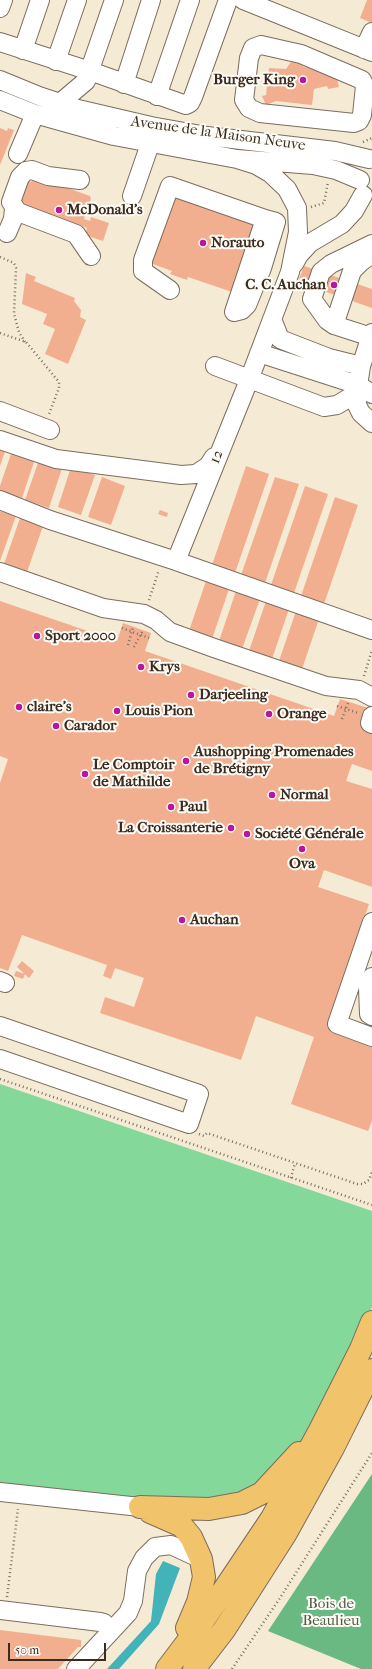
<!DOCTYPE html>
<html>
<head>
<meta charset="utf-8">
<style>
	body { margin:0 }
	#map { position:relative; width:372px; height:1669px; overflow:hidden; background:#f5ead4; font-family:"IM FELL French Canon",serif }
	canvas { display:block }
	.scale { position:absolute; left:8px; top:1643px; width:98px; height:18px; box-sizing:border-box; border:2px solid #3b2a1e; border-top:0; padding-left:5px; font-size:12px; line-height:14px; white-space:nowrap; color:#3b2a1e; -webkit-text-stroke:3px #fdfcf7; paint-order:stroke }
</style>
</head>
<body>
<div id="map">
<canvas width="372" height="1669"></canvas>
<div class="scale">50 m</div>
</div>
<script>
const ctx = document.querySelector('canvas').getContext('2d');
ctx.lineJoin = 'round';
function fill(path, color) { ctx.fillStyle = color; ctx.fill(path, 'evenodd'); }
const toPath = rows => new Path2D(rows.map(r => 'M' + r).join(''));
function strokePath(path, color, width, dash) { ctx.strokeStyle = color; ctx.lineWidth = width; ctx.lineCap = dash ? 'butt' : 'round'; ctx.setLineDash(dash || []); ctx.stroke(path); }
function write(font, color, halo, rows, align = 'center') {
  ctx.font = font + ' "IM FELL French Canon",serif'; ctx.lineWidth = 4; ctx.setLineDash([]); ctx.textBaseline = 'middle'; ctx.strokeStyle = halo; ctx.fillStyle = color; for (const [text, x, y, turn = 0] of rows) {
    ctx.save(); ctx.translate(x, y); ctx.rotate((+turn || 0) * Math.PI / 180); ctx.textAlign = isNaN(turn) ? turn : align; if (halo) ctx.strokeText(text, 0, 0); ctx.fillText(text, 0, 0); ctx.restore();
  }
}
fill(toPath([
	[0,1084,372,1211,372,1307,312,1437,271,1486,206,1502,150,1502,0,1486]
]), '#83d89a');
fill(toPath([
	[372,1474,372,1669,361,1669,268,1631]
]), '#6ab882');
fill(toPath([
	[163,1561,180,1568,159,1624,119,1669,107,1669,151,1621,156,1574]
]), '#42b3b9');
fill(toPath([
	[367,0,372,0,372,23,360,18],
	[293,59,304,67,323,69,323,74,336,75,339,87,328,89,327,86,314,89,312,105,276,101,266,105,262,96,266,95,269,68,286,69],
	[0,128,7,131,8,128,14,130,0,165],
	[34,176,90,196,91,199,84,219,90,221,91,217,109,223,103,241,85,235,87,228,82,226,80,232,23,206,18,196,24,194,22,188,27,185,28,181,31,182],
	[175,194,256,223,232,292,188,277,187,280,170,274,172,271,150,263],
	[304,266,372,289,372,308,298,282],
	[26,273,36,277,34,281,75,298,74,301,81,310,80,317,86,320,68,364,45,354,55,329,43,324,47,314,22,304],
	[0,447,6,449,0,466],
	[12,451,35,459,22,498,0,491,0,486],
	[39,460,62,468,49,508,25,500],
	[246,466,269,474,235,573,212,565],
	[71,467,95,475,81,515,58,507],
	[102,477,125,486,111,525,88,517],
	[275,477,299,484,265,583,241,575],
	[305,486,328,494,294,593,271,585],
	[335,497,358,505,324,604,301,596],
	[160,510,168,513,167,517,158,514],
	[0,511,16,516,0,561],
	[20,518,43,526,26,575,3,567],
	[206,581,229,589,212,639,189,631],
	[236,591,260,599,242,649,219,641],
	[0,601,117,641,123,623,151,633,145,651,334,716,340,699,368,708,362,726,372,730,372,771,352,764,346,781,372,789,372,887,324,870,318,887,369,904,327,1027,362,1040,372,1011,372,1121,368,1131,291,1104,314,1037,256,1016,241,1060,100,1013,105,997,134,1007,144,978,115,968,111,979,103,976,107,965,22,935,8,971,0,968,0,783,8,759,0,756],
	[266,601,289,609,272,659,249,651],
	[296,611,319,619,302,669,279,661],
	[22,961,34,971,29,978,17,967],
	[16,971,25,974,23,979,14,976],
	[0,1630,81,1640,81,1647,78,1647,58,1669,0,1669]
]), '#f2af90');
const minor = toPath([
	[243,0,372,52],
	[0,8,3,0],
	[0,42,90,71,186,105,190,103,193,97,228,0],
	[261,45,301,54,362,80,365,86,362,115,359,121,354,123,260,113,249,108,244,100,249,58,253,48,261,45],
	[364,49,372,32],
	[23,50,40,0],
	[56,61,77,0],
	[0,80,39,96,78,109,151,126,207,136,335,151,369,159],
	[124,84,151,0],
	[157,96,190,0],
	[0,100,35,114,114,136,237,159,313,165,336,170,360,180],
	[60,103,86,81,114,0],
	[18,154,35,114],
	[80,180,48,176,32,170,26,171,20,177,11,202,18,212,76,234,91,256],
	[132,196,150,144],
	[7,233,13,219,14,208],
	[294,264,299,255,310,243,342,224,354,211,363,195],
	[170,290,143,271,143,260,170,186,265,219,234,312,242,310,247,305,262,268,276,222,265,219],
	[272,319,280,339,329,358,361,366],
	[334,325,327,320,312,299,321,272,331,264,372,244],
	[372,333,361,366,357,393,357,405,361,413,372,423],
	[371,337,334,325,352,271,361,262,372,254],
	[259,353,358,385,372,394],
	[215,366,324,407,337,405,357,393],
	[0,411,50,430],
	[0,440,56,459,181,475,196,474,208,466,214,457],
	[0,500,50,520,176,561,372,630],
	[176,561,249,380,290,272,298,232,297,208,287,189,270,173,256,165,237,159],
	[0,572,103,608,144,614,156,620,170,632,214,648,326,686,359,690,372,697],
	[372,716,370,723,372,724],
	[372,922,337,1024,372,1037],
	[372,977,368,988,369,1014,372,1016],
	[0,981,5,983],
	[0,1026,199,1094,189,1124,0,1059],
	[0,1492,140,1507],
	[0,1610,100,1622,104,1623,111,1631],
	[76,1669,128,1613,133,1601,137,1571,144,1558,155,1547,171,1545,201,1559]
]);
const major = toPath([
	[140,1507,209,1509,242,1503,262,1493,299,1453],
	[150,1512,182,1526,191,1537,201,1559,204,1577,198,1602,187,1628],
	[167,1669,201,1624,272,1518,320,1430,361,1349,372,1322],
	[194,1669,224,1630,286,1533,333,1448,372,1370]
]);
strokePath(minor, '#7c6d5e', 20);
strokePath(major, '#7c6d5e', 24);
strokePath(toPath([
	[363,142,372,138],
	[311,207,324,203,328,182],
	[0,257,14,263,16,268,14,314,19,332,25,342],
	[0,333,26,342,59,382,59,388,49,414],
	[149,600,159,570],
	[122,628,149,638],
	[128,645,133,627],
	[134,647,143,630],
	[364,676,372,650],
	[337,706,358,713],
	[342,719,348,703],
	[0,1079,372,1205],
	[199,1134,204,1136,207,1133,357,1184,363,1184,369,1180,372,1172],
	[291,1178,295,1163],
	[7,1597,18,1509],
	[232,1669,280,1598,372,1453]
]), '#7c6d5e', 2.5, [1, 3]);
strokePath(minor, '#fff', 18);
strokePath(major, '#f1c36a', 22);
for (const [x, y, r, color] of [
	[303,80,4,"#b5179e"],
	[59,210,4,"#b5179e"],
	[203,243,4,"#b5179e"],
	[334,285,4,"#b5179e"],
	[37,636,4,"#b5179e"],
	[141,667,4,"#b5179e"],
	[191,695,4,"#b5179e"],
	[19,707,4,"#b5179e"],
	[117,711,4,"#b5179e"],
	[269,714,4,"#b5179e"],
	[56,726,4,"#b5179e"],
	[186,761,4,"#b5179e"],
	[85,774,4,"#b5179e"],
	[272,795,4,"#b5179e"],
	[171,807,4,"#b5179e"],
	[231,828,4,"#b5179e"],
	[247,834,4,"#b5179e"],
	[302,849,4,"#b5179e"],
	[182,920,4,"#b5179e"]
]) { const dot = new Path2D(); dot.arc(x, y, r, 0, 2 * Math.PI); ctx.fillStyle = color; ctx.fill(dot); strokePath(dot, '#fdfcf7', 1.5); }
write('bold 15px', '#3b2a1e', '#fdfcf7', [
	["Burger King",295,80,"right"],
	["McDonald's",67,210],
	["Norauto",211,243],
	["C. C. Auchan",326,285,"right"],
	["Sport 2000",45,636],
	["Krys",149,667],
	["Darjeeling",199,695],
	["claire's",27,707],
	["Louis Pion",125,711],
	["Orange",277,714],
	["Carador",64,726],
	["Aushopping Promenades",194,752],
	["de Brétigny",194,769],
	["Le Comptoir",93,765],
	["de Mathilde",93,782],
	["Normal",280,795],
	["Paul",179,807],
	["La Croissanterie",223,828,"right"],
	["Société Générale",255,834],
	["Ova",302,864,"center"],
	["Auchan",190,920]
], 'left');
write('15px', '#3b2a1e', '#fdfcf7', [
	["Avenue de la Maison Neuve",218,134,8],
	["12",217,457,-68]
]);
write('15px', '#515e43', '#fdfcf7', [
	["Bois de",331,1604],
	["Beaulieu",331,1621]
]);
</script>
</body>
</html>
